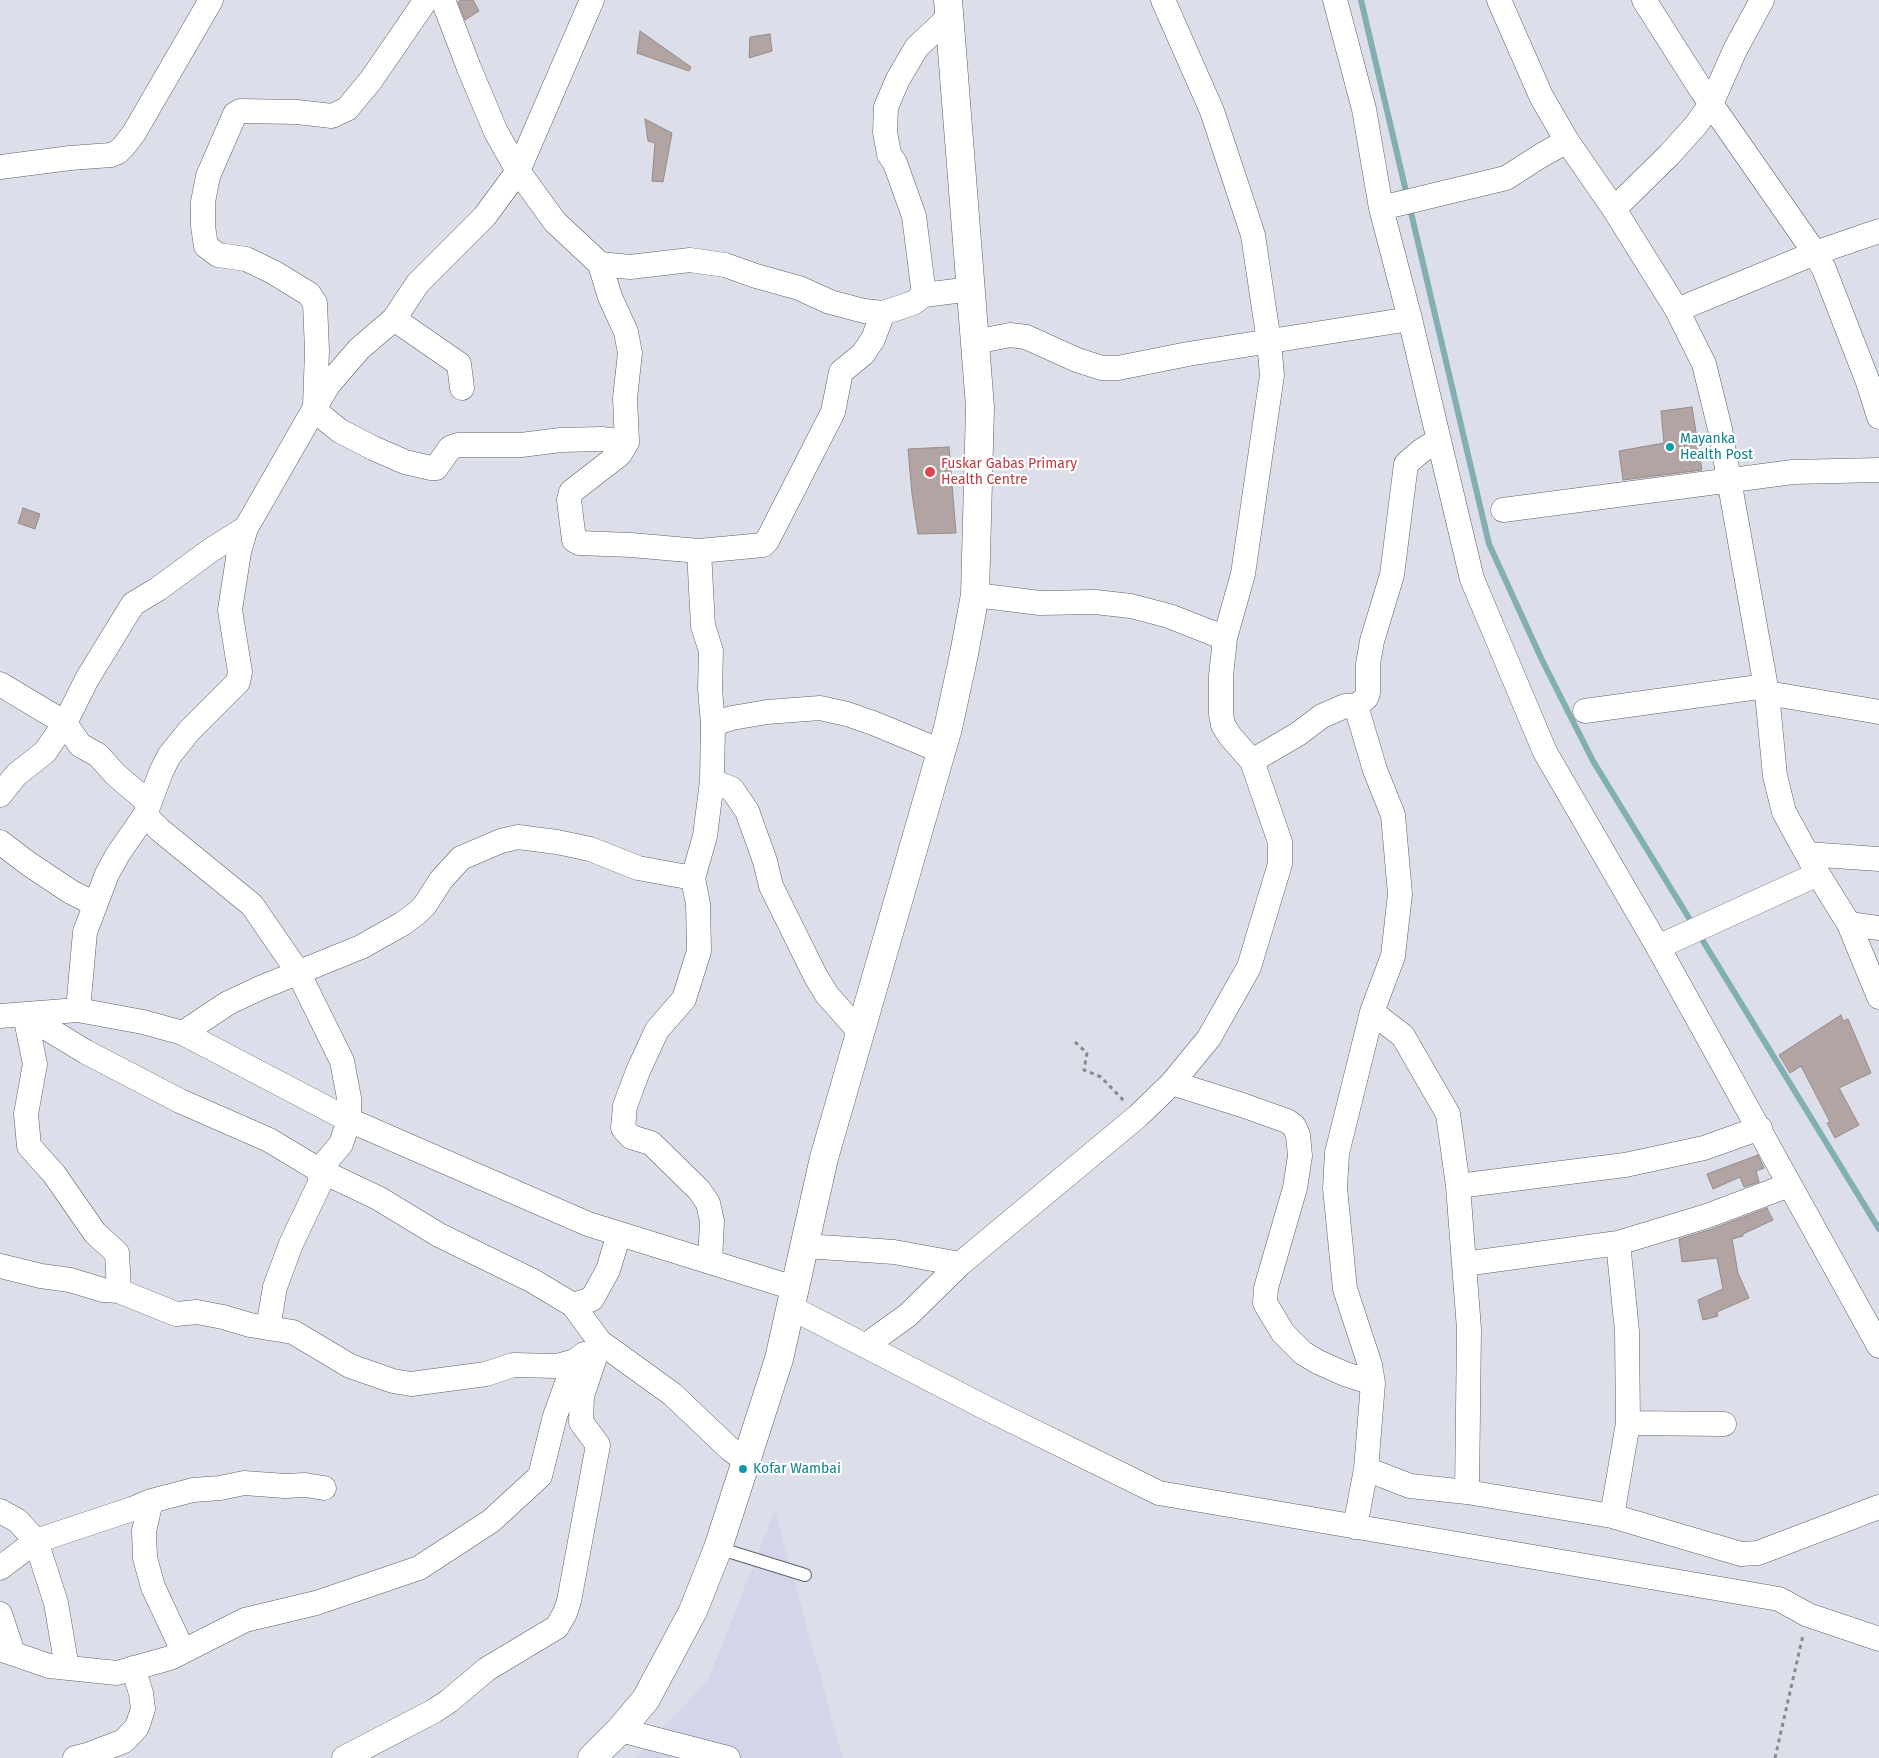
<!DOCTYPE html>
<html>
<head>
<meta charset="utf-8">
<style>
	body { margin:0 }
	canvas { display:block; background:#dcdee9 }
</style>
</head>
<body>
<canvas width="1879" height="1758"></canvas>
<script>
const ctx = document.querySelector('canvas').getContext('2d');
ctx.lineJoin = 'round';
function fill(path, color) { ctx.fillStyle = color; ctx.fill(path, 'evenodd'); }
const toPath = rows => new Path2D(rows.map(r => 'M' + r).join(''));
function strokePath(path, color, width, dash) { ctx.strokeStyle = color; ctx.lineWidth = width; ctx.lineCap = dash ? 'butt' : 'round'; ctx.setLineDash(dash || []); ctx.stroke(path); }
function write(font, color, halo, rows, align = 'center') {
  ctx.font = font + ' "Fira Sans",sans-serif'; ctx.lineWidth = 4.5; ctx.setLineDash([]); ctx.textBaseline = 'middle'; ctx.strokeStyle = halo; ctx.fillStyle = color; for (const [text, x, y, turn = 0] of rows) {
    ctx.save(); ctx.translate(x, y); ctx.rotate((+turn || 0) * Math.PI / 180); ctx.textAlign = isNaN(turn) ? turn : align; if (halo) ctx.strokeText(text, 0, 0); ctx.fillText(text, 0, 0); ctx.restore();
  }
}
fill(toPath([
	[775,1510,843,1758,635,1758,708,1680]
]), '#d3d5e8');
strokePath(toPath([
	[1361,0,1489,544,1542,660,1593,761,1879,1229]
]), '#82afb1', 6);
const building = toPath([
	[461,0,473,0,479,11,465,20,458,2,461,0],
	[640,31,691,67,689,71,637,53,640,31],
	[770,34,772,51,749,58,750,37,770,34],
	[645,119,672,133,663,182,652,181,655,143,648,141,645,119],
	[1692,407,1702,470,1623,480,1619,451,1664,443,1661,411,1692,407],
	[949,447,956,533,918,534,912,494,908,449,949,447],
	[23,508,40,514,35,529,18,523,23,508],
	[1841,1015,1843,1021,1848,1019,1871,1073,1839,1088,1859,1125,1835,1138,1827,1123,1830,1122,1801,1066,1790,1073,1779,1055,1841,1015],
	[1758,1155,1764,1168,1756,1171,1759,1182,1744,1187,1740,1177,1713,1189,1707,1174,1758,1155],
	[1767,1208,1773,1220,1743,1234,1743,1236,1732,1239,1738,1273,1749,1298,1717,1312,1718,1316,1703,1320,1698,1300,1723,1289,1717,1258,1682,1262,1679,1239,1712,1229,1767,1208]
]);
fill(building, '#b1a4a2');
strokePath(building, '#978b89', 1);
const service = toPath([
	[718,1548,805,1575]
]);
const minor = toPath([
	[443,0,469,68,496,132,518,171,555,222,600,264,610,297,626,332,630,353,625,398,627,442,620,454,571,492,569,500,574,540,579,543,631,545,699,551,763,545,767,541,833,412,841,372,863,354,873,339,883,313],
	[1335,0,1364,109,1381,208,1410,319,1472,579,1545,752,1658,947,1879,1346],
	[1499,0,1541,96,1567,141,1614,209,1677,310,1704,364,1720,429,1767,693,1775,776,1784,812,1818,874,1849,924,1879,997],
	[1644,0,1702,91,1815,253,1824,269,1868,382,1879,417],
	[0,167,70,158,111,155,118,152,124,146,134,133,211,0],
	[1381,208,1506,178,1542,155,1567,141],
	[1614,209,1669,155,1696,125,1711,104,1735,50,1762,0],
	[600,264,630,267,690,260,725,265,756,276,799,288,830,302,864,311,883,313,913,303,924,295,971,289],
	[924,295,914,216,895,163,889,154,885,132,886,107,898,79,917,47,949,17],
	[1677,310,1815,253,1879,231],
	[394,319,459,364,462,388],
	[975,342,1010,335,1026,337,1077,360,1102,368,1118,368,1188,354,1410,319],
	[315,406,317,351,315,303,309,294,273,272,246,259,218,255,206,246,203,226,203,202,208,176,235,114,240,111,297,112,332,116,347,109,371,80,426,0],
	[314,410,340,431,373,448,405,462,431,468,436,468,450,448,458,445,521,445,561,440,602,439,627,442],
	[1503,510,1793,472,1879,470],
	[699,551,703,626,711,651,710,689,713,724,712,781,732,789,747,811,765,861,771,886,815,975,827,995,860,1032],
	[975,595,1040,603,1095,602,1131,606,1169,616,1225,638],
	[0,684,65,723,80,745,98,755,116,775,149,803],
	[1767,693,1879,712],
	[1585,711,1766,686],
	[713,724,732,718,767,712,820,708,847,714,873,723,941,751],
	[1252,761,1298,734,1322,716,1345,706,1356,706,1366,698,1368,693,1368,664,1372,641,1392,575,1406,464,1421,451,1439,440],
	[0,795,16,775,45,752,65,723,87,679,133,604,158,589,211,550,246,528],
	[145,815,160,830,252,905,298,972,342,1061,349,1098,349,1120,341,1144,319,1170,320,1183,291,1244,275,1287,268,1328],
	[0,842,29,864,71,892,95,904],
	[1807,854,1879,859],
	[1849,924,1879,928],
	[1658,947,1818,874],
	[78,1010,85,932,107,874,118,854,145,815,161,772,169,756,189,731,238,682,240,672,230,610,239,552,246,528,328,385,359,349,394,319,418,283,485,216,518,171,592,0],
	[1372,1012,1403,1036,1448,1114,1458,1186,1469,1329,1467,1492],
	[0,1016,78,1010,143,1022,183,1033,349,1120,588,1224,794,1288],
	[183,1033,228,1003,260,988,361,947,402,924,417,913,425,905,441,880,461,858,501,841,518,837,557,842,590,849,638,868,693,878],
	[1172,1083,1242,1105,1287,1121,1294,1126,1298,1135,1300,1156,1295,1188,1266,1288,1265,1303,1283,1333,1303,1353,1318,1362,1345,1374,1373,1383],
	[1458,1186,1625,1165,1704,1148,1760,1128],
	[805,1246,894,1252,960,1264],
	[710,1262,712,1221,708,1203,699,1190,651,1143,631,1137,623,1128,625,1106,638,1071,657,1030,684,999,699,951,698,904,693,878,705,836,712,781],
	[1464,1264,1618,1243,1707,1216,1789,1185],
	[0,1266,41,1276,70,1280,103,1290,119,1291,176,1314,197,1312,223,1317,250,1325,293,1332,350,1366,393,1381,411,1384,486,1374,513,1365,557,1366,575,1361,584,1354],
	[119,1291,117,1253,95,1233,54,1174,29,1146,26,1114,35,1064,25,1015,86,1052,180,1101,269,1140,319,1170,378,1198,439,1235,533,1281,573,1305,600,1342,672,1394,730,1449,746,1461],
	[573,1305,592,1299,608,1270,619,1234],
	[790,1307,988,1409,1159,1493,1779,1599,1808,1615,1879,1639],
	[865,1346,908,1315,960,1264,1138,1116,1172,1083,1209,1038,1249,967,1280,864,1280,842,1252,761,1230,736,1223,725,1221,714,1221,676,1225,638,1243,574,1272,375,1269,342,1253,235,1212,111,1163,0],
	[1628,1423,1724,1424],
	[1366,1469,1410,1486,1467,1492,1612,1516,1741,1554,1758,1553,1879,1507],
	[151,1501,144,1531,145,1558,153,1587,183,1651],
	[0,1511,18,1521,36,1541,56,1603,67,1668],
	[1612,1516,1628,1423,1627,1331,1618,1243],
	[1355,1527,1366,1469,1373,1383,1370,1365,1345,1289,1335,1188,1337,1153,1372,1012,1393,956,1400,894,1393,815,1375,770,1356,706],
	[0,1568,36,1541,132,1509,151,1501,193,1490,220,1488,244,1483,285,1486,305,1485,324,1488],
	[0,1614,13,1653],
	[0,1649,49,1666,117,1673,170,1658,245,1620,316,1603,419,1568,491,1521,540,1476,555,1416,575,1361],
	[620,1730,728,1758],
	[75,1758,90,1754,124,1741,137,1727,143,1709,141,1693,133,1668],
	[344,1758,434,1711,449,1701,487,1669,557,1627,565,1613,569,1601,598,1445,581,1422,582,1396,600,1342]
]);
const tertiary = toPath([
	[592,1758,620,1730,646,1699,693,1611,718,1548,779,1359,824,1158,948,728,964,654,975,595,980,407,948,0]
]);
strokePath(service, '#5e6069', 14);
strokePath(minor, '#5e6069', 25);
strokePath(tertiary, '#5e6069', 29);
strokePath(toPath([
	[1075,1042,1087,1053,1084,1070,1101,1077,1124,1101],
	[1775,1758,1803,1635]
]), '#898a91', 3, [4, 4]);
strokePath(service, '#fff', 12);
strokePath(minor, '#fff', 24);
strokePath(tertiary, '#fff', 28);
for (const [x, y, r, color] of [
	[1670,447,5,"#0f9aa8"],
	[930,472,6,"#e0444e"],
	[743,1469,5,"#0f9aa8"]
]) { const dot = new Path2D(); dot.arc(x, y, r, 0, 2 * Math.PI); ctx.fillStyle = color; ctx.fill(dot); strokePath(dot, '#fff', 2); }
write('14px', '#0d838f', '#fff', [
	["Mayanka",1680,439],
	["Health Post",1680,455],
	["Kofar Wambai",753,1469]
], 'left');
write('14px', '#be3a42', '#fff', [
	["Fuskar Gabas Primary",941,464],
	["Health Centre",941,480]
], 'left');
</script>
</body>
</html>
